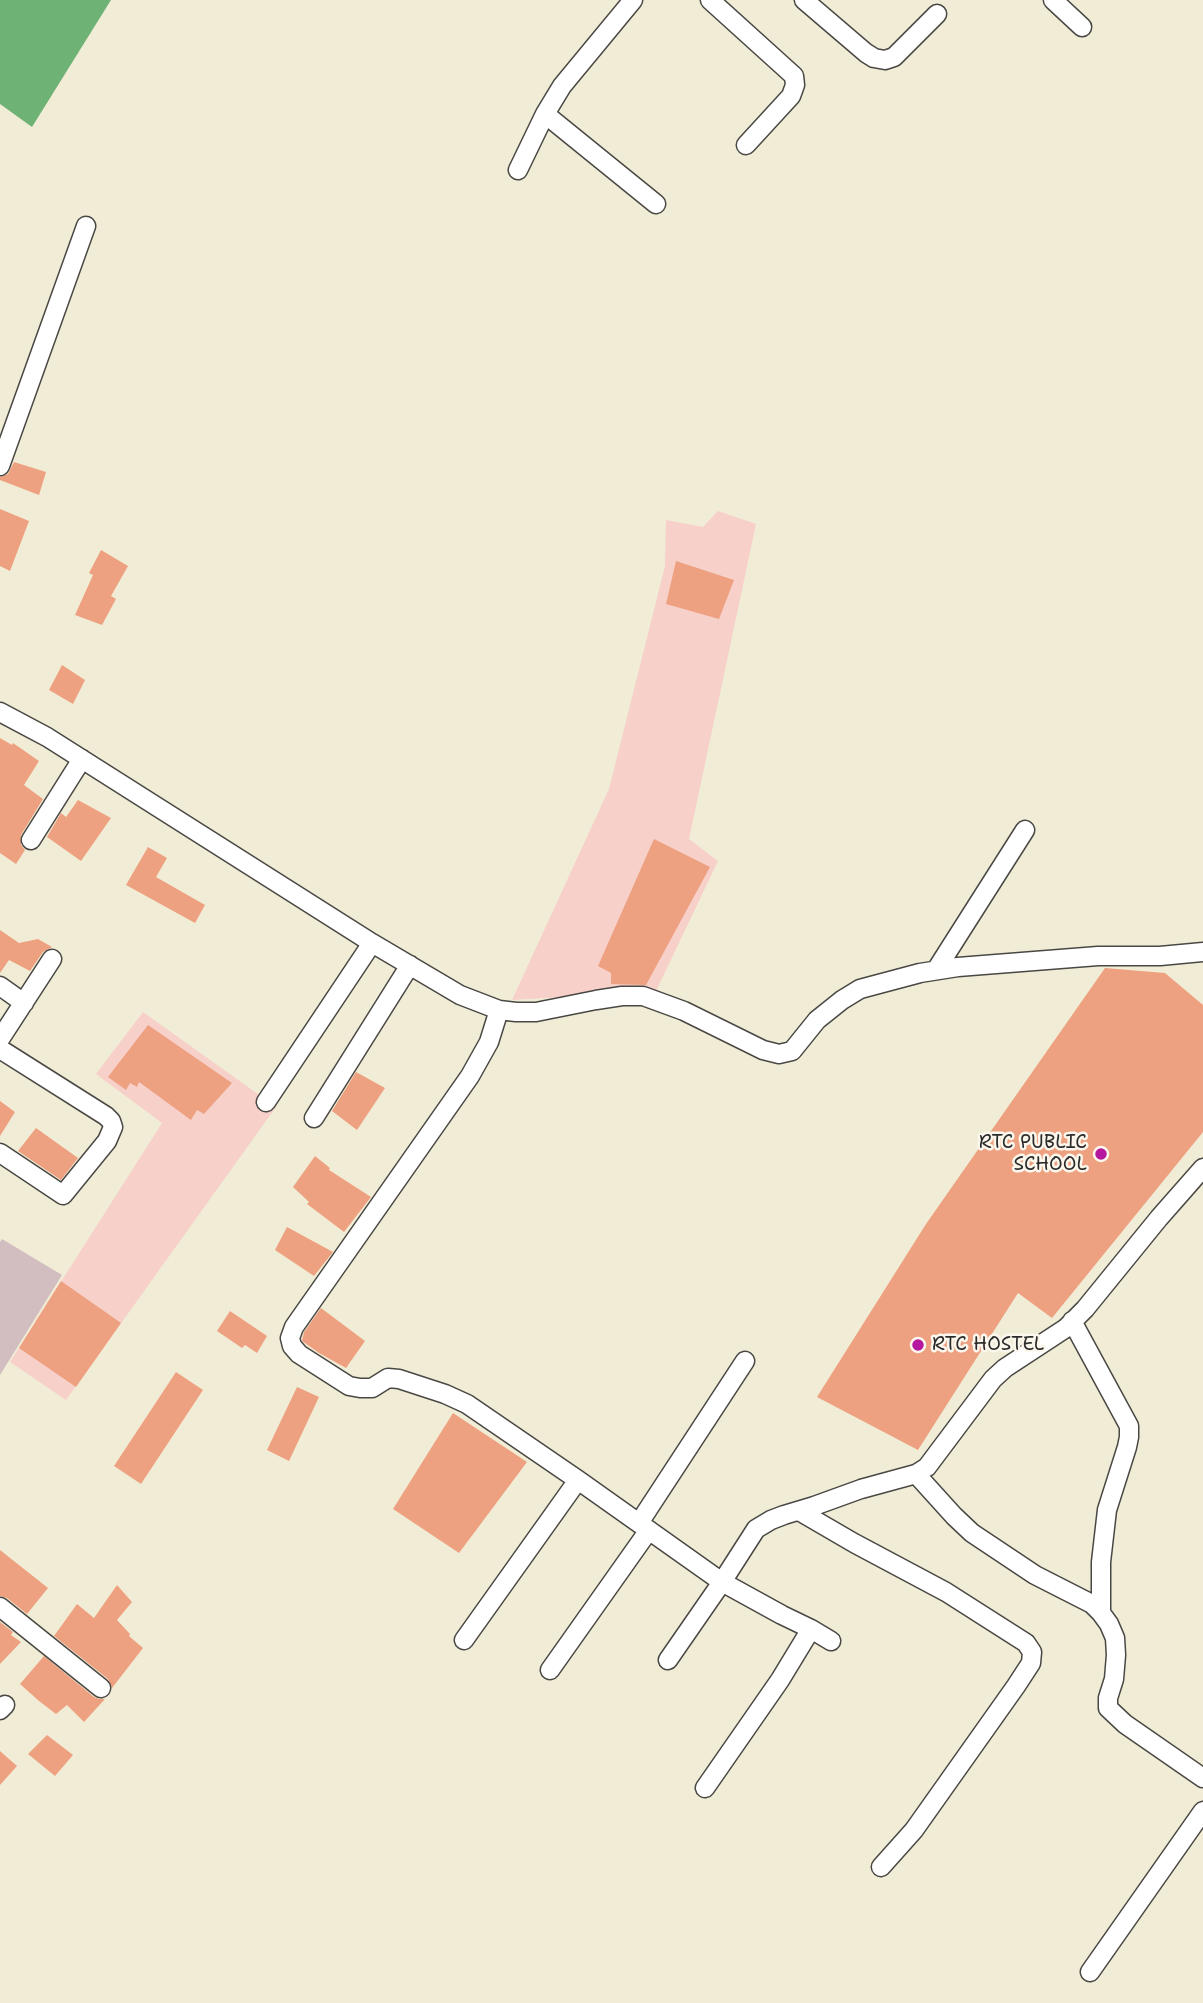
<!DOCTYPE html>
<html>
<head>
<meta charset="utf-8">
<style>
	body { margin:0 }
	canvas { display:block; background:#f1ecd5 }
</style>
</head>
<body>
<canvas width="1203" height="2003"></canvas>
<script>
const ctx = document.querySelector('canvas').getContext('2d');
ctx.lineJoin = 'round';
function fill(path, color) { ctx.fillStyle = color; ctx.fill(path, 'evenodd'); }
const toPath = rows => new Path2D(rows.map(r => 'M' + r).join(''));
function strokePath(path, color, width, dash) { ctx.strokeStyle = color; ctx.lineWidth = width; ctx.lineCap = dash ? 'butt' : 'round'; ctx.setLineDash(dash || []); ctx.stroke(path); }
function write(font, color, halo, rows, align = 'center') {
  ctx.font = font + ' "Shantell Sans",sans-serif'; ctx.lineWidth = 5; ctx.setLineDash([]); ctx.textBaseline = 'middle'; ctx.strokeStyle = halo; ctx.fillStyle = color; for (const [text, x, y, turn = 0] of rows) {
    ctx.save(); ctx.translate(x, y); ctx.rotate((+turn || 0) * Math.PI / 180); ctx.textAlign = isNaN(turn) ? turn : align; if (halo) ctx.strokeText(text, 0, 0); ctx.fillText(text, 0, 0); ctx.restore();
  }
}
fill(toPath([
	[718,511,756,524,689,839,718,861,656,991,512,1000,609,789,665,566,666,520,703,527],
	[143,1012,276,1107,66,1400,10,1362,162,1123,96,1074]
]), '#f7d0c9');
fill(toPath([
	[2,1239,62,1275,0,1375,0,1242]
]), '#d2bec1');
fill(toPath([
	[0,0,111,0,32,127,0,104]
]), '#6fb276');
fill(toPath([
	[14,462,46,472,39,495,0,480,0,477,8,474],
	[0,509,29,521,10,571,0,566],
	[101,550,128,566,111,596,116,599,102,625,75,615,93,575,89,573],
	[676,561,734,580,719,619,666,604],
	[62,665,85,680,73,704,49,690],
	[0,738,12,745,13,743,39,761,24,785,43,799,21,835,21,845,25,850,16,864,0,853],
	[78,800,111,818,81,861,47,837,61,813,66,817],
	[654,839,710,867,646,985,611,984,611,973,598,966],
	[148,847,167,858,156,877,205,905,195,923,126,885],
	[0,930,19,943,38,939,52,947,43,952,30,971,9,960,0,973],
	[1105,968,1165,973,1203,1005,1203,1132,1052,1318,1018,1293,918,1450,817,1397,926,1224],
	[148,1025,232,1083,204,1114,197,1110,191,1120,139,1082,137,1087,130,1083,126,1090,108,1077],
	[356,1072,385,1088,357,1130,332,1111],
	[0,1101,15,1112,0,1136],
	[36,1128,78,1158,61,1180,18,1151],
	[315,1156,330,1168,329,1170,371,1197,344,1232,307,1204,309,1202,293,1187],
	[287,1227,333,1252,314,1276,275,1250],
	[61,1281,121,1323,76,1387,19,1348],
	[321,1308,365,1341,346,1368,319,1353,302,1341,304,1332],
	[230,1311,267,1336,257,1353,245,1345,242,1348,217,1331],
	[176,1372,203,1390,141,1484,114,1466],
	[297,1387,319,1397,289,1461,267,1450],
	[453,1413,527,1462,459,1553,393,1509],
	[0,1550,48,1588,27,1614,7,1598,0,1596],
	[117,1585,132,1602,117,1620,130,1634,129,1636,143,1648,112,1688,108,1679,54,1636,77,1604,94,1618],
	[0,1622,13,1632,11,1635,21,1642,0,1664],
	[44,1656,94,1697,99,1699,105,1699,84,1722,67,1705,56,1714,39,1701,20,1684],
	[47,1735,73,1755,55,1776,28,1754],
	[0,1751,17,1766,0,1785]
]), '#eea181');
const minor = toPath([
	[710,0,794,76,795,85,791,96,746,145],
	[804,0,866,53,874,58,885,60,894,57,937,14],
	[1053,0,1082,27],
	[545,114,656,204],
	[518,170,545,114,562,86,633,0],
	[0,466,86,226],
	[0,712,47,737,372,943,460,995,499,1010,516,1012,536,1012,596,1000,622,996,643,996,684,1011,763,1050,779,1054,792,1051,817,1020,842,1000,860,989,920,973,958,967,1098,956,1160,956,1203,952],
	[31,840,82,759],
	[936,970,1025,830],
	[0,986,24,1003],
	[499,1010,489,1042,470,1076,294,1327,290,1338,292,1346,299,1354,349,1386,360,1388,372,1388,388,1378,399,1379,445,1394,467,1404,578,1480,722,1582,782,1615,811,1629,831,1641],
	[0,1039,52,959],
	[0,1049,106,1116,111,1121,113,1127,107,1141,63,1195,0,1153],
	[266,1102,372,943],
	[314,1118,410,965],
	[1072,1321,1129,1426,1129,1437,1127,1447,1107,1510,1101,1562,1101,1613],
	[916,1474,954,1516,972,1533,1035,1575,1092,1604,1101,1613,1109,1624,1115,1638,1116,1655,1114,1679,1108,1698,1108,1708,1125,1724,1203,1778],
	[799,1511,854,1543,946,1592,1026,1643,1032,1652,1031,1663,1016,1686,914,1830,881,1867],
	[639,1523,745,1361],
	[0,1607,101,1688],
	[464,1640,578,1480],
	[668,1660,722,1582,756,1529,771,1520,784,1515,814,1506,861,1489,916,1474,927,1467,993,1379,1005,1368,1066,1328,1085,1309,1159,1218,1203,1168],
	[550,1670,649,1530],
	[0,1710,5,1705],
	[705,1788,780,1680,811,1629],
	[1090,1972,1203,1811]
]);
strokePath(minor, '#494844', 21);
strokePath(minor, '#fff', 18);
for (const [x, y, r, color] of [
	[1101,1154,7,"#b5179e"],
	[918,1345,7,"#b5179e"]
]) { const dot = new Path2D(); dot.arc(x, y, r, 0, 2 * Math.PI); ctx.fillStyle = color; ctx.fill(dot); strokePath(dot, '#fbf7ec', 2.5); }
write('19px', '#2b2b2b', '#fbf7ec', [
	["RTC PUBLIC",1087,1143],
	["SCHOOL",1087,1165],
	["RTC HOSTEL",932,1345,"left"]
], 'right');
</script>
</body>
</html>
